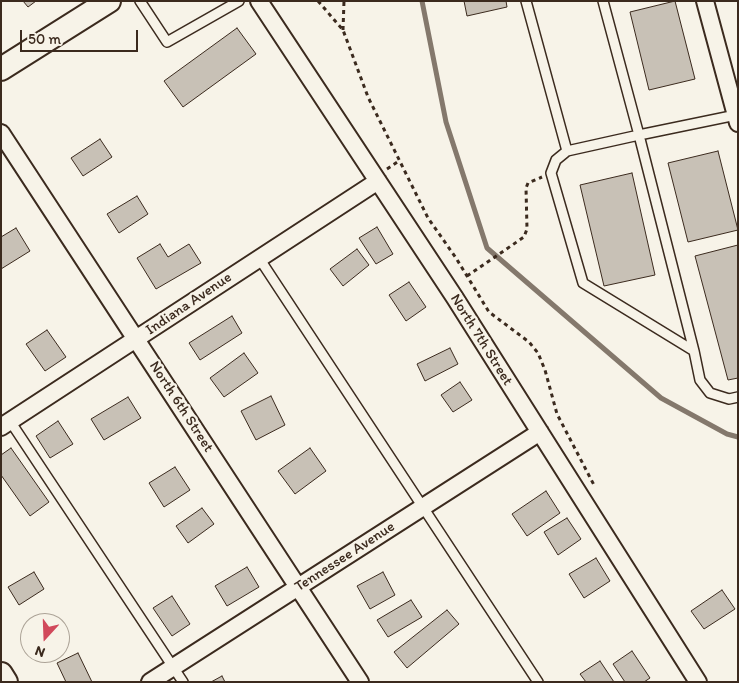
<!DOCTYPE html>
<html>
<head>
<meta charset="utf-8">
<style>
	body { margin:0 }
	#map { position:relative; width:739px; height:683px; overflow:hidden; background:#f7f3e8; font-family:Itim,sans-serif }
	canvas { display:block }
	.frame { position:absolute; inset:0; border:2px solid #3b2a1e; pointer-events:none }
	.north { position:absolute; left:20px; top:613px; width:50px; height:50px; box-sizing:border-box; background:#f7f3e8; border:1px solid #aca397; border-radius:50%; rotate:200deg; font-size:14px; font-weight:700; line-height:20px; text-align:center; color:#3b2a1e }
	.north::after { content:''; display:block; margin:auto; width:18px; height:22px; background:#d1495b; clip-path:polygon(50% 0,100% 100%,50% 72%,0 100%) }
	.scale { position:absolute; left:20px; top:30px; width:118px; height:22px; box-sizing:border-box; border:2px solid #3b2a1e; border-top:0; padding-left:6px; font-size:15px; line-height:18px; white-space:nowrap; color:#3b2a1e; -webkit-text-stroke:4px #f7f3e8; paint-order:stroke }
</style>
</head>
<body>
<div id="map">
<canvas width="739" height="683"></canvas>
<div class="frame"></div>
<div class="north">N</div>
<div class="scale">50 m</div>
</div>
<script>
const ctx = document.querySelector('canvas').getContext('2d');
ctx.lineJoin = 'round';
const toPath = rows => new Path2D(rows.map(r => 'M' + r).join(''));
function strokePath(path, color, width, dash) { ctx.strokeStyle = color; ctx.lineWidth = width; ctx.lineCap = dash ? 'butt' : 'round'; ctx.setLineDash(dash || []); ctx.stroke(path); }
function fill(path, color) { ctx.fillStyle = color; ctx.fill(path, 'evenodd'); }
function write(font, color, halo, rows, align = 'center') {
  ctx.font = font + ' Itim,sans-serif'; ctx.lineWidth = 4.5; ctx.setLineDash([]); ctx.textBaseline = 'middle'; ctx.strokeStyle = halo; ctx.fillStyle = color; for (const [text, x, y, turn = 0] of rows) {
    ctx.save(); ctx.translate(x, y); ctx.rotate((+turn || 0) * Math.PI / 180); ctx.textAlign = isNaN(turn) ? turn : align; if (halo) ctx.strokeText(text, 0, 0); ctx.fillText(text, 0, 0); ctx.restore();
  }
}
strokePath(toPath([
	[422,1,446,122,487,248,661,398,727,434,738,437]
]), '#84786c', 5);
const building = toPath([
	[23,1,36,1,28,7,23,1],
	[464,1,506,1,507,7,467,16,464,1],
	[675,1,695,79,649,90,630,12,675,1],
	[237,28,256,54,183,107,164,81,237,28],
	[100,139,112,157,83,176,71,158,100,139],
	[718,151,738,230,688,242,668,163,718,151],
	[632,173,655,275,604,286,580,185,632,173],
	[137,196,148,214,119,233,107,214,137,196],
	[377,227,393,254,376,264,359,238,377,227],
	[16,228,30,251,1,269,1,237,16,228],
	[160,244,168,257,189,244,201,263,156,289,137,258,160,244],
	[738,245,738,378,728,380,695,256,738,245],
	[357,249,369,265,343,286,330,269,357,249],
	[409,282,426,307,406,321,389,295,409,282],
	[232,316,242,333,200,360,189,343,232,316],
	[47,330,66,357,45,371,26,344,47,330],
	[450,348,458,364,425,381,417,364,450,348],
	[244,353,258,373,224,397,210,378,244,353],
	[460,382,472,400,453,412,441,395,460,382],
	[271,396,285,425,256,440,241,411,271,396],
	[128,397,141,418,104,440,91,419,128,397],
	[58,421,73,444,50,458,36,436,58,421],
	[11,448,49,502,30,516,1,475,1,455,11,448],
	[310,448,326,471,295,494,278,471,310,448],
	[175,467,190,490,164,507,149,483,175,467],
	[546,491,560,513,527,536,512,514,546,491],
	[202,508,214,524,188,543,176,526,202,508],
	[567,518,581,539,558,555,544,532,567,518],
	[596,558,610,581,584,598,569,574,596,558],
	[247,567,259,587,227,606,215,586,247,567],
	[34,572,44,589,19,605,8,587,34,572],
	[383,572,395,595,370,609,357,586,383,572],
	[722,590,735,609,704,629,691,611,722,590],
	[172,596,190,624,172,636,153,608,172,596],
	[411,600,422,617,388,637,377,620,411,600],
	[447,610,459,624,407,668,394,652,447,610],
	[632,651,650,678,644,682,625,682,613,664,632,651],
	[78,653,92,682,66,682,57,663,78,653],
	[600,661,614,682,586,682,580,674,600,661],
	[222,676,225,682,211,682,222,676]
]);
fill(building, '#c8c1b6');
strokePath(building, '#3b2a1e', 1);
const lane = toPath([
	[140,1,167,42,239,1],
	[526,1,567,151,639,135,603,1],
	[567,151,556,160,551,173,583,283,694,351,639,135,736,115],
	[259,258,538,682],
	[694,351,700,380,710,393,729,399,738,397],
	[10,421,183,682]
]);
const street = toPath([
	[259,1,455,298,698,682],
	[705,1,738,123],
	[1,133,360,682],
	[1,427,378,181],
	[150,682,540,432]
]);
const secondary = toPath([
	[1,69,109,1],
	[1,674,6,682]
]);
strokePath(lane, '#3b2a1e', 12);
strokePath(street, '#3b2a1e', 20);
strokePath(secondary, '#3b2a1e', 26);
strokePath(toPath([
	[318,1,343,30,368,97,428,218,456,258,489,312,529,342,538,353,545,370,557,414,595,487],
	[343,30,344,1],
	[387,169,399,161],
	[467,276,524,237,527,229,526,188,528,183,542,177]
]), '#3b2a1e', 3, [4, 4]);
strokePath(lane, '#f7f3e8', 9);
strokePath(street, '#f7f3e8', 16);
strokePath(secondary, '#f7f3e8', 22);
write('15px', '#3b2a1e', '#f7f3e8', [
	["Indiana Avenue",189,304,-34],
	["North 7th Street",481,340,58],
	["North 6th Street",181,407,57],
	["Tennessee Avenue",345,557,-33]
]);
</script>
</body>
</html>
